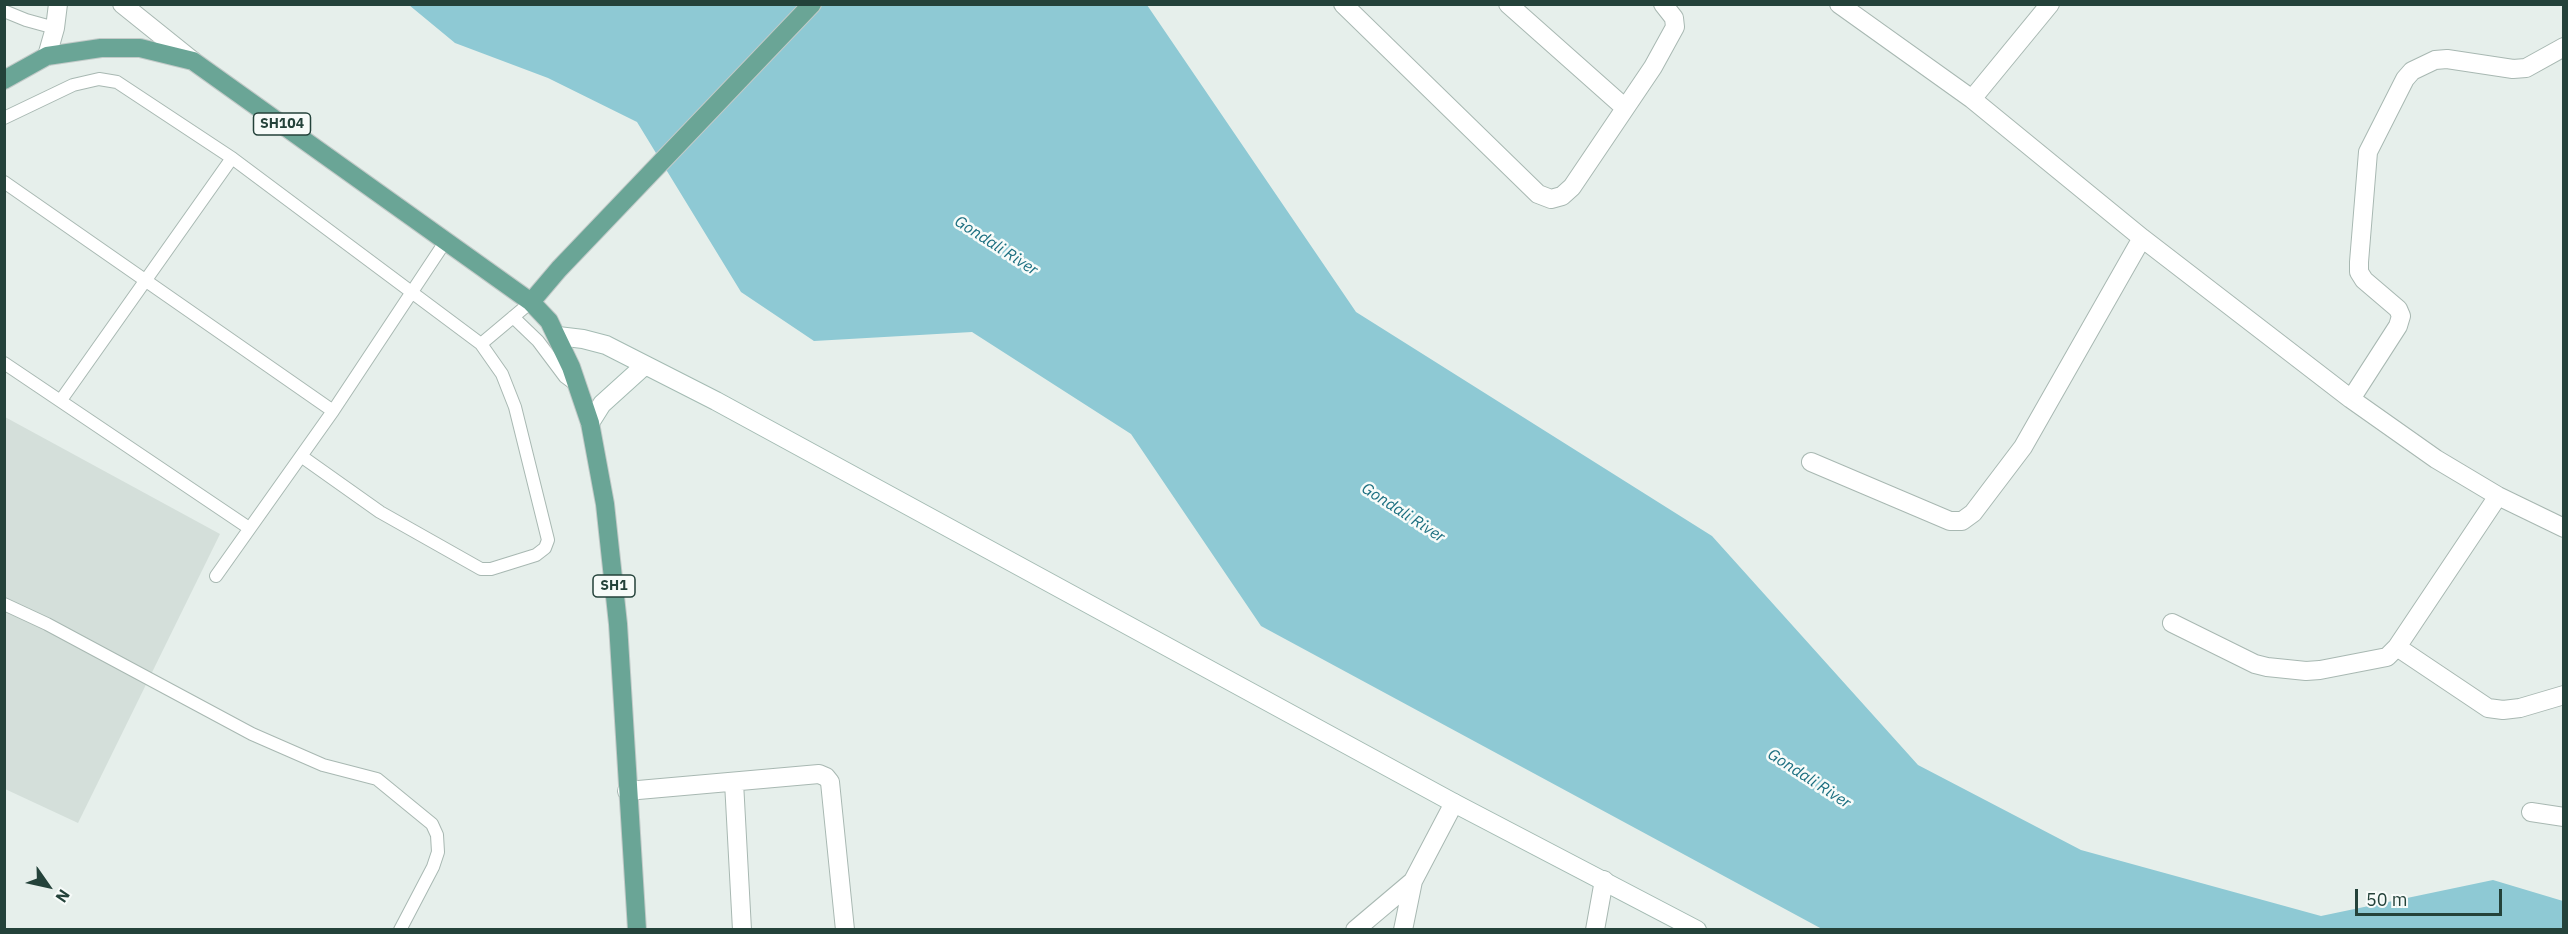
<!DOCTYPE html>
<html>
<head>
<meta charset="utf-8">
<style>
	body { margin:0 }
	#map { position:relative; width:2568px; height:934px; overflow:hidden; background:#e6efeb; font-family:"IBM Plex Sans",sans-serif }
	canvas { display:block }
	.frame { position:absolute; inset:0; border:6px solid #24423a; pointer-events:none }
	.north { position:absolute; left:18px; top:856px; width:60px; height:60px; -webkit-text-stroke:4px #f7fbf9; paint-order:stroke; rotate:124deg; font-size:16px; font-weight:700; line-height:24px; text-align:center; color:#24423a }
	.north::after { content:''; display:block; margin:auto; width:21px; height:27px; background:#24423a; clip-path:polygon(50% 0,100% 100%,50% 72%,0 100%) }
	.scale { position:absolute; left:2355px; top:889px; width:147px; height:27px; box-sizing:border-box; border:3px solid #24423a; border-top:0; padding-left:8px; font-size:18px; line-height:21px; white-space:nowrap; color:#24423a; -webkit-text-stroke:4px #f7fbf9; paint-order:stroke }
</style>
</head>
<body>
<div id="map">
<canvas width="2568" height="934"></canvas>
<div class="frame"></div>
<div class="north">N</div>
<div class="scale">50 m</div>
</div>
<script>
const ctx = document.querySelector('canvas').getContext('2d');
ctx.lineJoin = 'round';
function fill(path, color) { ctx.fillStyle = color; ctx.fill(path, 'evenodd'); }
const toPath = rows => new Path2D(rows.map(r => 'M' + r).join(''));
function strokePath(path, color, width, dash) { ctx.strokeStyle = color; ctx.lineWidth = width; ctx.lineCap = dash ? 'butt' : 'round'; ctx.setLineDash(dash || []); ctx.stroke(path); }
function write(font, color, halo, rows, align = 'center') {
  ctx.font = font + ' "IBM Plex Sans",sans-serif'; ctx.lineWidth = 5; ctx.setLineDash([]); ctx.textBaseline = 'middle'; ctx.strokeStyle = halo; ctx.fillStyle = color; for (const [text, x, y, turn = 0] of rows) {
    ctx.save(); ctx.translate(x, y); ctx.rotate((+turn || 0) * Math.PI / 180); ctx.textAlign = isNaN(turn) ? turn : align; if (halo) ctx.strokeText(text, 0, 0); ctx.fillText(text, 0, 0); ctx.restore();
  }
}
fill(toPath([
	[5,417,220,534,78,823,5,789]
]), '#d4dfda');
fill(toPath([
	[409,5,1147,5,1356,312,1712,536,1918,765,2081,850,2321,916,2493,880,2563,901,2563,929,1822,929,1261,626,1131,434,972,332,814,341,741,292,637,122,548,78,455,43]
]), '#8ec9d4');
const service = toPath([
	[4,11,26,20,55,28],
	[4,118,73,85,99,79,117,82,232,158,481,344,502,374,515,407,548,540,545,548,536,555,491,569,481,569,380,512,301,456],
	[4,182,333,411],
	[513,317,538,341,565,377,577,386],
	[481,344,531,302],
	[4,363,249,528],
	[61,400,232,158],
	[216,576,333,411,445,242],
	[4,604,47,624,252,734,323,765,377,779,432,824,437,835,438,852,433,867,400,930]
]);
const minor = toPath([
	[1343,4,1538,194,1551,199,1562,196,1572,187,1653,67,1675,27,1674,18,1663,4],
	[1508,4,1624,107],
	[1839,4,1972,99,2142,238,2351,399,2436,459,2498,496,2564,528],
	[1972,99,2050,4],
	[2351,399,2398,326,2401,316,2398,309,2364,280,2359,272,2359,262,2368,152,2405,79,2412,71,2435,60,2447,59,2513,69,2526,68,2564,47],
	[1811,462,1950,521,1962,521,1973,513,2023,447,2142,238],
	[2172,623,2255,664,2267,667,2306,671,2320,670,2387,657,2397,647,2498,496],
	[2397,647,2488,708,2503,710,2520,708,2564,695],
	[734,782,742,930],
	[627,791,819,774,826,777,830,782,845,930],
	[2531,812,2564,817],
	[1595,930,1604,880]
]);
const tertiary = toPath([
	[122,4,193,61],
	[47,56,55,28,58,4],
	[1355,930,1413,881,1454,803],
	[1403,930,1413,881]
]);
const secondary = toPath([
	[558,336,583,339,606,345,716,401,1454,803,1697,930],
	[590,423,602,404,644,366]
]);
const primary = toPath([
	[4,80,47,56,101,48,140,48,193,61,531,302],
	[637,930,618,624,605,504,590,423,571,367,549,321,531,302,559,269,812,4]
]);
strokePath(service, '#a8b8b2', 14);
strokePath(minor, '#a8b8b2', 20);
strokePath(tertiary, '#a8b8b2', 20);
strokePath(secondary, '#a4bbb3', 20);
strokePath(primary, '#c2cac8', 20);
strokePath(service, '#fff', 12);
strokePath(minor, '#fff', 18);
strokePath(tertiary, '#fff', 18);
strokePath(secondary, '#fff', 18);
strokePath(primary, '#6aa596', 18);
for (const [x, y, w] of [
	[282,124,57],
	[614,586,42]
]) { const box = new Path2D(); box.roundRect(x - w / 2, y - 11, w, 22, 4.5); ctx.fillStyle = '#f7fbf9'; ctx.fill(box); strokePath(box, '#24423a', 1.5); }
write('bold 14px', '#24423a', null, [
	["SH104",282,124],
	["SH1",614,586]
]);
write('italic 16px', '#1c6f80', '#f7fbf9', [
	["Gondali River",996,246,33],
	["Gondali River",1403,513,33],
	["Gondali River",1809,779,33]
]);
</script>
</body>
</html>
